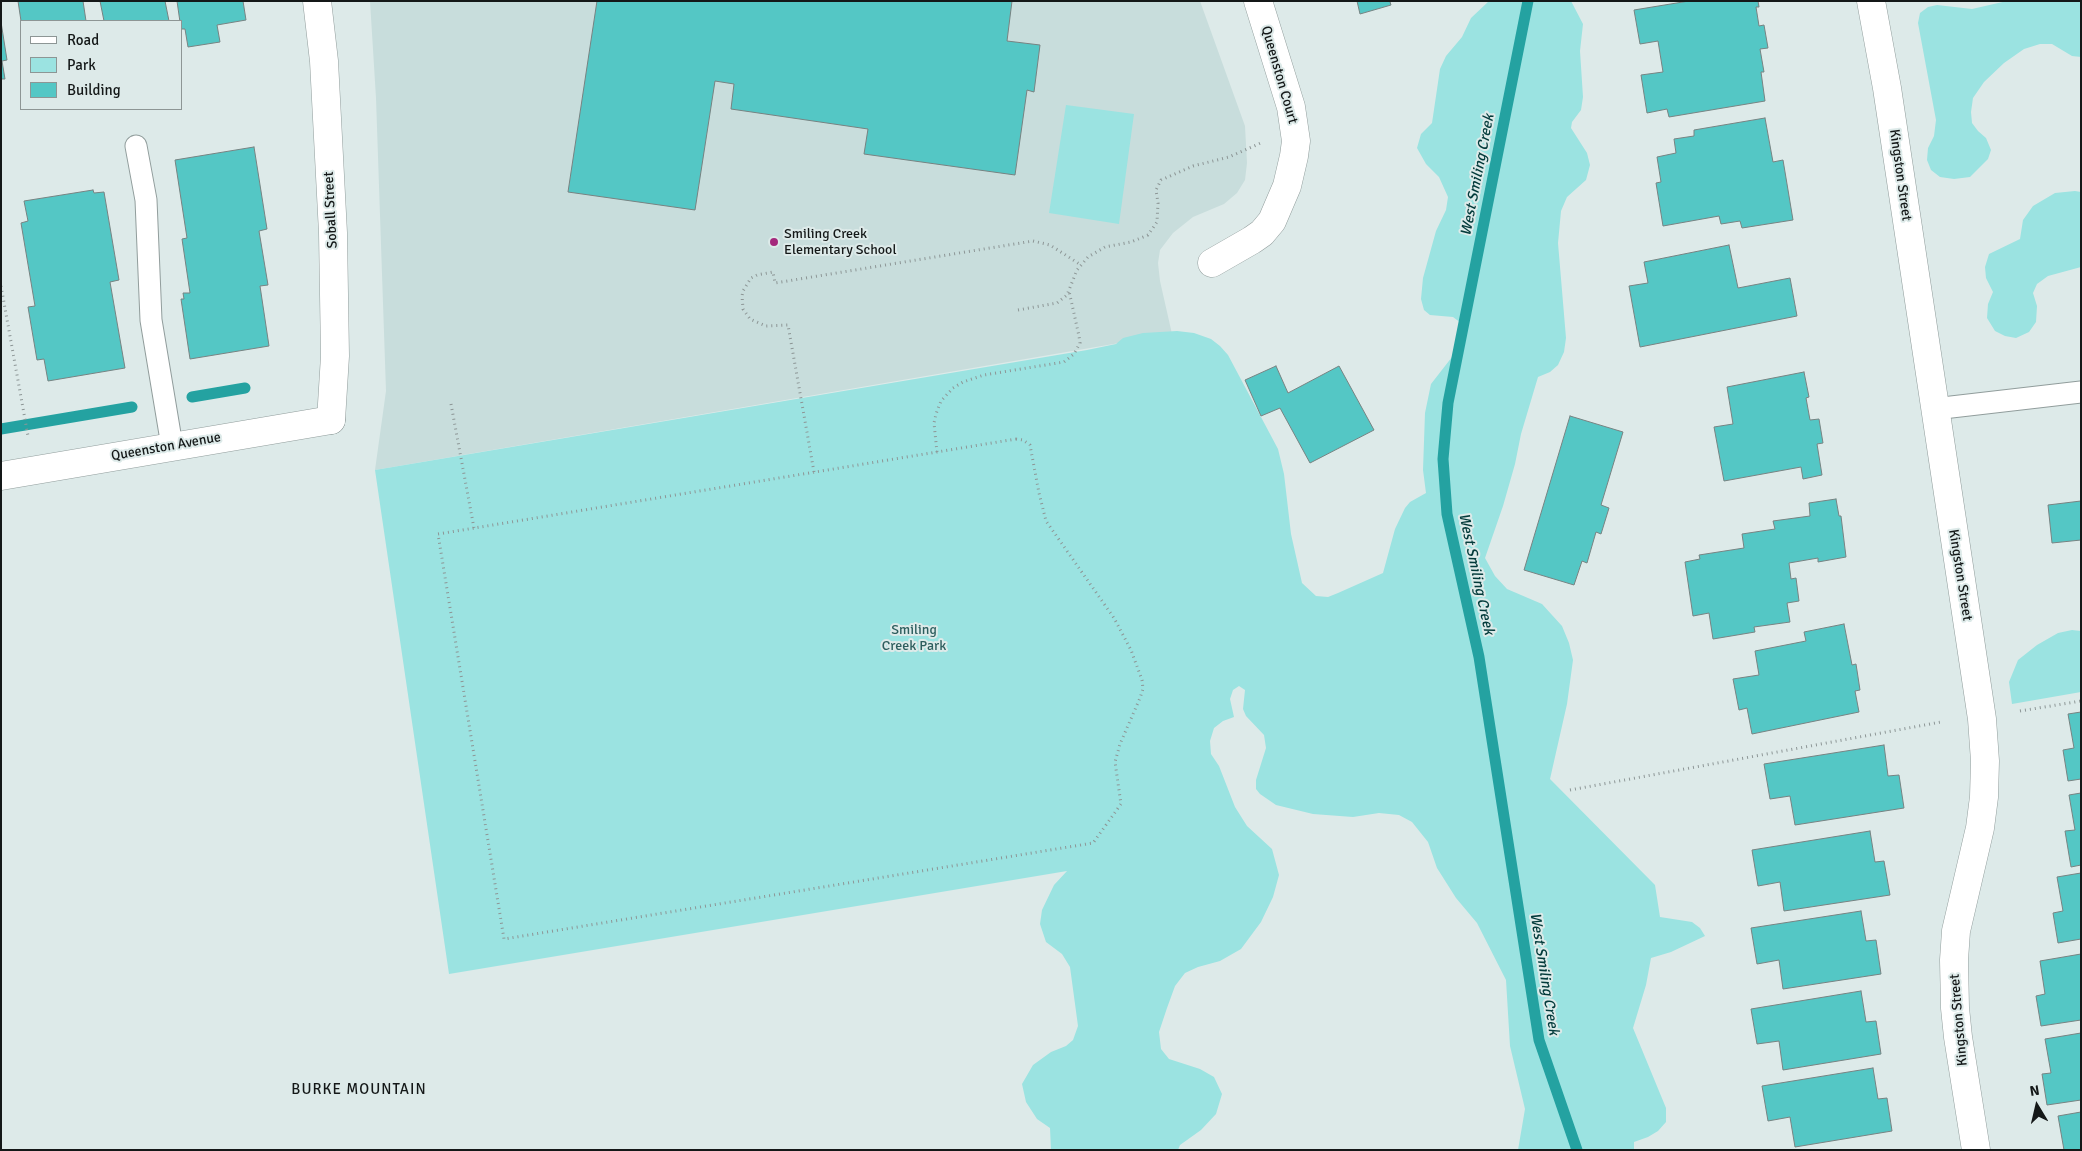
<!DOCTYPE html>
<html>
<head>
<meta charset="utf-8">
<style>
	body { margin:0 }
	#map { position:relative; width:2082px; height:1151px; overflow:hidden; background:#ddeae9; font-family:Signika,sans-serif }
	canvas { display:block }
	.frame { position:absolute; inset:0; border:2px solid #141818; pointer-events:none }
	.legend { position:absolute; left:20px; top:20px; width:162px; height:90px; box-sizing:border-box; background:#ddeae9; border:1px solid #8d9695; margin:0; padding:6px 9px; list-style:none; font-size:15px; color:#141818 }
	.legend li { display:flex; align-items:center; gap:10px; height:25px }
	.legend b { width:25px; border:1px solid #8d9695 }
	.north { position:absolute; left:2012px; top:1081px; width:50px; height:50px; -webkit-text-stroke:4px #ddeae9; paint-order:stroke; rotate:351deg; font-size:14px; font-weight:700; line-height:20px; text-align:center; color:#141818 }
	.north::after { content:''; display:block; margin:auto; width:18px; height:22px; background:#141818; clip-path:polygon(50% 0,100% 100%,50% 72%,0 100%) }
</style>
</head>
<body>
<div id="map">
<canvas width="2082" height="1151"></canvas>
<div class="frame"></div>
<ul class="legend">
<li><b style="height:6px;background:#fff"></b>Road</li>
<li><b style="height:14px;background:#9be3e1"></b>Park</li>
<li><b style="height:14px;background:#54c7c5"></b>Building</li>
</ul>
<div class="north">N</div>
</div>
<script>
const ctx = document.querySelector('canvas').getContext('2d');
ctx.lineJoin = 'round';
function fill(path, color) { ctx.fillStyle = color; ctx.fill(path, 'evenodd'); }
const toPath = rows => new Path2D(rows.map(r => 'M' + r).join(''));
function strokePath(path, color, width, dash) { ctx.strokeStyle = color; ctx.lineWidth = width; ctx.lineCap = dash ? 'butt' : 'round'; ctx.setLineDash(dash || []); ctx.stroke(path); }
function write(font, color, halo, rows, align = 'center') {
  ctx.font = font + ' Signika,sans-serif'; ctx.lineWidth = 4; ctx.setLineDash([]); ctx.textBaseline = 'middle'; ctx.strokeStyle = halo; ctx.fillStyle = color; for (const [text, x, y, turn = 0] of rows) {
    ctx.save(); ctx.translate(x, y); ctx.rotate((+turn || 0) * Math.PI / 180); ctx.textAlign = isNaN(turn) ? turn : align; if (halo) ctx.strokeText(text, 0, 0); ctx.fillText(text, 0, 0); ctx.restore();
  }
}
fill(toPath([
	[370,1,1200,1,1245,126,1247,163,1245,180,1237,193,1224,204,1193,217,1173,233,1160,250,1158,263,1160,281,1172,334,375,470,386,391,376,98]
]), '#c8dddc');
fill(toPath([
	[1489,1,1571,1,1583,24,1580,51,1583,97,1581,110,1572,122,1571,128,1587,153,1590,165,1586,180,1567,197,1561,211,1558,243,1566,338,1564,352,1558,365,1550,372,1538,377,1521,434,1515,464,1503,506,1485,558,1495,576,1507,589,1542,604,1562,626,1569,643,1573,660,1567,704,1550,779,1655,885,1660,917,1692,922,1700,928,1705,936,1671,952,1651,958,1646,985,1633,1028,1666,1108,1666,1122,1658,1131,1648,1137,1634,1142,1634,1150,1518,1150,1525,1109,1510,1046,1506,980,1477,923,1456,898,1437,868,1428,842,1412,822,1399,815,1379,813,1353,817,1313,814,1276,805,1260,794,1256,789,1256,780,1266,748,1264,735,1246,716,1243,709,1245,690,1239,686,1233,690,1230,699,1234,717,1223,721,1214,728,1210,741,1211,754,1219,766,1235,807,1247,826,1272,849,1279,875,1273,897,1261,922,1241,949,1220,961,1198,967,1185,973,1175,986,1167,1008,1159,1032,1161,1049,1169,1059,1200,1069,1214,1077,1222,1094,1216,1114,1201,1130,1180,1145,1178,1150,1051,1150,1050,1128,1037,1119,1026,1102,1022,1084,1033,1065,1051,1052,1066,1046,1073,1040,1078,1026,1070,967,1062,954,1046,942,1040,924,1042,910,1054,885,1067,871,449,974,375,470,1087,350,1116,344,1123,338,1143,333,1177,331,1194,333,1211,339,1220,346,1228,355,1278,449,1284,474,1291,534,1302,583,1316,596,1328,597,1338,593,1383,573,1395,529,1405,508,1410,502,1426,493,1423,470,1425,413,1431,384,1459,348,1464,335,1461,323,1453,317,1430,315,1424,310,1421,299,1423,278,1436,231,1446,210,1448,197,1439,177,1426,164,1417,148,1421,134,1432,123,1440,69,1446,56,1462,37,1471,18],
	[2007,1,2081,1,2081,57,2072,56,2052,44,2040,44,2024,49,2004,63,1984,82,1973,98,1971,112,1972,123,1978,131,1986,138,1991,150,1988,159,1970,177,1954,179,1940,177,1931,170,1927,160,1928,148,1934,136,1936,120,1918,23,1920,13,1928,7,1937,5,1972,9],
	[1066,105,1134,114,1119,224,1049,213],
	[2075,191,2081,192,2081,267,2048,276,2037,284,2033,293,2037,306,2036,322,2029,332,2016,338,2005,336,1995,331,1987,318,1988,304,1993,292,1986,278,1985,267,1989,254,2020,239,2023,220,2033,206,2055,193],
	[2072,630,2081,631,2081,692,2012,704,2009,682,2018,660,2037,645,2058,633]
]), '#9be3e1');
strokePath(toPath([
	[1528,1,1448,403,1443,459,1447,514,1479,657,1539,1040,1577,1150],
	[192,397,245,388],
	[1,429,132,407]
]), '#24a2a1', 11);
const building = toPath([
	[18,1,83,1,86,21,21,21,18,1],
	[100,1,165,1,169,21,104,21,100,1],
	[177,1,243,1,246,20,217,25,220,42,188,47,185,29,181,29,177,1],
	[597,1,1012,1,1007,41,1040,45,1034,92,1027,90,1015,175,864,154,868,129,731,109,734,84,715,81,695,210,568,192,597,1],
	[1357,1,1393,1,1390,2,1391,5,1360,14,1357,1],
	[1689,1,1758,1,1759,7,1756,7,1759,26,1764,25,1768,48,1760,49,1764,72,1761,72,1765,101,1669,117,1667,109,1647,113,1641,75,1663,72,1658,41,1640,44,1634,10,1689,1],
	[1,22,7,60,2,61,5,79,1,79,1,22],
	[1765,118,1773,162,1783,160,1793,220,1742,228,1740,221,1721,224,1719,216,1663,226,1656,183,1661,182,1657,157,1676,153,1674,139,1694,136,1694,130,1765,118],
	[254,147,267,229,259,231,268,285,260,286,269,346,190,359,181,299,184,299,183,293,190,293,182,239,187,238,175,160,254,147],
	[93,190,94,193,104,192,119,280,110,282,125,368,48,381,44,359,37,360,28,307,35,306,21,223,28,221,24,201,93,190],
	[1729,245,1738,288,1790,278,1797,316,1640,347,1629,286,1648,283,1644,262,1729,245],
	[1276,366,1288,393,1339,366,1374,430,1310,463,1280,408,1261,416,1245,380,1276,366],
	[1804,372,1809,397,1806,398,1810,420,1819,419,1823,443,1817,444,1822,475,1803,479,1801,467,1724,481,1714,427,1733,424,1727,387,1804,372],
	[1570,416,1623,432,1601,505,1609,508,1601,534,1596,532,1587,563,1582,561,1574,585,1524,570,1570,416],
	[1836,499,1839,516,1841,516,1846,557,1818,562,1818,558,1789,563,1791,579,1796,578,1799,601,1787,603,1790,622,1754,627,1755,632,1713,639,1709,613,1693,616,1685,562,1700,559,1699,555,1744,548,1742,534,1775,529,1773,521,1810,516,1809,503,1836,499],
	[2081,501,2081,540,2052,543,2048,505,2081,501],
	[1844,624,1852,665,1856,664,1860,690,1855,691,1859,712,1752,734,1747,708,1739,710,1733,679,1759,675,1755,651,1806,641,1804,632,1844,624],
	[2081,712,2081,779,2068,781,2063,750,2074,748,2068,714,2081,712],
	[1884,745,1888,776,1899,775,1904,808,1795,825,1790,796,1770,799,1764,764,1884,745],
	[2081,793,2081,865,2071,867,2065,831,2075,830,2069,795,2081,793],
	[1870,831,1875,862,1884,861,1890,895,1784,911,1780,882,1758,886,1752,850,1870,831],
	[2081,873,2081,939,2058,943,2053,913,2063,911,2057,877,2081,873],
	[1861,911,1866,941,1876,940,1881,974,1783,989,1779,960,1757,964,1751,928,1861,911],
	[2081,954,2081,1020,2041,1026,2036,996,2045,994,2040,961,2081,954],
	[1861,991,1866,1022,1876,1021,1881,1054,1783,1070,1779,1041,1757,1044,1751,1009,1861,991],
	[2081,1033,2081,1100,2047,1105,2042,1074,2051,1073,2045,1039,2081,1033],
	[1873,1068,1878,1099,1887,1098,1892,1131,1795,1147,1790,1117,1768,1121,1762,1086,1873,1068],
	[2081,1112,2081,1150,2064,1150,2058,1116,2081,1112]
]);
fill(building, '#54c7c5');
strokePath(building, '#778382', 1);
const service = toPath([
	[136,146,146,200,151,320,172,446],
	[1934,409,2081,392]
]);
const minor = toPath([
	[1871,1,1887,88,1982,719,1985,761,1984,797,1980,828,1956,931,1954,960,1955,1008,1958,1037,1976,1150],
	[1212,263,1252,240,1262,233,1272,221,1287,186,1294,156,1296,141,1291,107,1258,1],
	[1,476,331,420]
]);
const tertiary = toPath([
	[317,1,324,61,333,233,335,356,331,420]
]);
strokePath(service, '#919d9c', 23);
strokePath(minor, '#919d9c', 29);
strokePath(tertiary, '#919d9c', 29);
strokePath(toPath([
	[1,286,28,436],
	[1018,310,1057,303,1067,295,1077,270,1088,257,1105,247,1131,242,1148,235,1157,222,1158,203,1156,190,1161,180,1193,166,1229,157,1263,142],
	[451,404,474,528],
	[1016,439,1023,440,1030,445,1039,493,1046,521,1114,618,1131,650,1142,680,1143,689,1140,698,1120,744,1115,762,1121,804,1093,843,504,939,438,534,1016,439],
	[937,452,934,423,936,414,941,401,953,388,963,382,984,375,1064,362,1074,354,1080,343,1079,336,1069,291],
	[814,472,788,325,766,326,750,319,743,309,742,296,743,291,751,278,757,275,773,272,775,283,1033,241,1050,245,1081,265],
	[2020,711,2081,701],
	[1570,790,1941,722]
]), '#8d9696', 3, [1, 4]);
strokePath(service, '#fff', 21);
strokePath(minor, '#fff', 28);
strokePath(tertiary, '#fff', 28);
for (const [x, y, r, color] of [
	[774,242,5,"#a4287c"]
]) { const dot = new Path2D(); dot.arc(x, y, r, 0, 2 * Math.PI); ctx.fillStyle = color; ctx.fill(dot); strokePath(dot, '#ddeae9', 2); }
write('14px', '#141818', '#ddeae9', [
	["Queenston Court",1279,75,74],
	["Kingston Street",1900,175,82],
	["Soball Street",331,210,-93],
	["Queenston Avenue",166,447,-10],
	["Kingston Street",1960,575,81],
	["Kingston Street",1959,1020,-95]
]);
write('14px', '#141818', '#ddeae9', [
	["Smiling Creek",784,234],
	["Elementary School",784,250]
], 'left');
write('14px', '#2d5e5e', '#ddeae9', [
	["Smiling",914,630],
	["Creek Park",914,646]
]);
write('italic 15px', '#033b3b', '#ddeae9', [
	["West Smiling Creek",1478,175,-79],
	["West Smiling Creek",1476,574,78],
	["West Smiling Creek",1544,974,81]
]);
ctx.letterSpacing = '1px';
write('15px', '#141818', '#ddeae9', [
	["BURKE MOUNTAIN",359,1090]
]);
ctx.letterSpacing = '0px';
</script>
</body>
</html>
